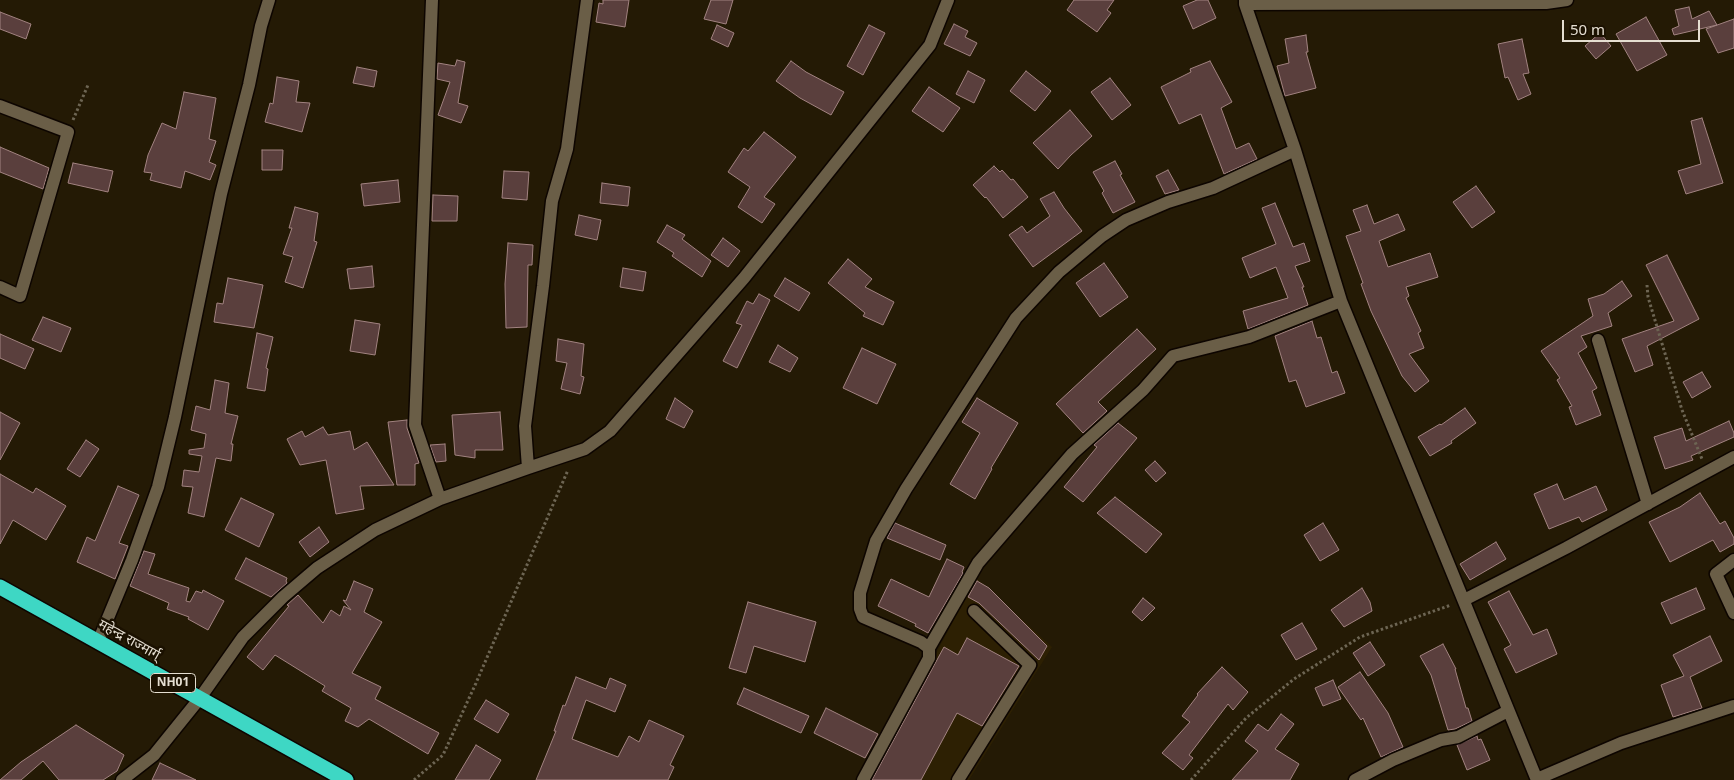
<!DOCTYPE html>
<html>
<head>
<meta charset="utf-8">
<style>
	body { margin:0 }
	#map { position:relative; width:1734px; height:780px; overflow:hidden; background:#241a05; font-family:"Noto Sans",sans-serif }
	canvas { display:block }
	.scale { position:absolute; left:1562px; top:20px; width:138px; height:22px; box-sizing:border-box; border:2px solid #e5ded1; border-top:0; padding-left:6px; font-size:15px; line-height:18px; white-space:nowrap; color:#e5ded1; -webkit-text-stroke:4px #1b1100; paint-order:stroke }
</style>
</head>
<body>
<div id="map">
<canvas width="1734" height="780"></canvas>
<div class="scale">50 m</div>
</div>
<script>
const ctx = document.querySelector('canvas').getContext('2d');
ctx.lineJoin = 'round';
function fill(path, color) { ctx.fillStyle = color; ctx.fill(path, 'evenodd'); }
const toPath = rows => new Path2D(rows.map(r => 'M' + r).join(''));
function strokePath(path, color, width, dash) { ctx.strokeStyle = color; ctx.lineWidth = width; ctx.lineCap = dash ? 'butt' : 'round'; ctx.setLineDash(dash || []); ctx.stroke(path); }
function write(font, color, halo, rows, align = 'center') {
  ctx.font = font + ' "Noto Sans","Noto Sans Devanagari",sans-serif'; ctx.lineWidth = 5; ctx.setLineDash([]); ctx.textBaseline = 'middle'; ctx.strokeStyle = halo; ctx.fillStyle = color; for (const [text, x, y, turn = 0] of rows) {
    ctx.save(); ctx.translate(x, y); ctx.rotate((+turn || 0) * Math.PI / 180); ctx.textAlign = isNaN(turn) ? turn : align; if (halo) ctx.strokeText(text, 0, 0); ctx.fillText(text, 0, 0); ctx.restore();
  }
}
fill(toPath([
	[976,578,1052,647,969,780,869,780]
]), '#2d2003');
const building = toPath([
	[603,0,629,0,625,27,596,22,599,3,603,4,603,0],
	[711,0,733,0,726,24,704,19,711,0],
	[1074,0,1114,0,1107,10,1111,13,1097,32,1067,10,1074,0],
	[1197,0,1208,0,1216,18,1193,29,1183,6,1197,0],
	[1689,7,1692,19,1709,11,1717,25,1674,35,1672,29,1679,26,1675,10,1689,7],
	[0,12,31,24,26,39,0,29,0,12],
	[1646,17,1667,55,1637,71,1616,34,1646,17],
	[1734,19,1734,48,1718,53,1706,29,1734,19],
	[954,24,968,31,965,37,977,43,970,56,944,44,954,24],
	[717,25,734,33,728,47,711,39,717,25],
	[869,25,885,33,863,75,847,66,869,25],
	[1600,33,1611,46,1596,59,1585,46,1600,33],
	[1306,35,1308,52,1306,52,1316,88,1285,96,1277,66,1289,63,1285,39,1306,35],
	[1522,39,1529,73,1523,74,1531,94,1518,100,1508,77,1505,78,1498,44,1522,39],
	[457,60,465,62,458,103,468,106,461,123,438,115,450,82,437,79,438,63,455,66,457,60],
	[791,61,806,72,844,92,831,115,800,98,776,81,791,61],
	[1210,61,1232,102,1221,108,1236,149,1249,143,1257,159,1224,174,1201,114,1179,124,1161,87,1191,72,1190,69,1210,61],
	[357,67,377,71,374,87,353,83,357,67],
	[968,71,985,80,974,103,956,94,968,71],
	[1026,71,1051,91,1035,111,1010,91,1026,71],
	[277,77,299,81,296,102,310,103,302,132,265,122,270,103,273,104,277,77],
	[1110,78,1131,105,1112,120,1091,92,1110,78],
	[929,87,960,108,943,132,912,111,929,87],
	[184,92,216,98,209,139,216,141,209,162,216,165,210,180,185,171,181,188,150,180,152,173,144,172,148,155,162,123,176,129,184,92],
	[1070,110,1092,136,1071,155,1058,169,1033,143,1070,110],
	[1702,118,1723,183,1686,194,1678,171,1701,164,1691,121,1702,118],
	[764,132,796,157,764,197,775,204,762,223,738,207,750,187,728,172,744,148,748,151,764,132],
	[0,147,49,168,43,189,0,172,0,147],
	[262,150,283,150,282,170,262,170,262,150],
	[1115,161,1122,174,1120,175,1135,202,1113,213,1102,193,1104,191,1093,172,1115,161],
	[73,163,113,171,108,192,68,183,73,163],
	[994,166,1000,172,1002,170,1011,180,1013,179,1028,197,1003,218,986,197,985,198,973,185,994,166],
	[1168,170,1179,190,1165,194,1156,176,1168,170],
	[504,171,529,172,527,200,502,198,504,171],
	[398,180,400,202,364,206,361,184,398,180],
	[602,183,630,187,628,206,600,203,602,183],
	[1476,186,1495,212,1472,228,1453,202,1476,186],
	[1054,192,1064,208,1082,231,1033,267,1009,235,1022,226,1027,233,1050,216,1040,199,1054,192],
	[433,195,458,196,457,221,432,221,433,195],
	[1275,203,1293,247,1304,243,1310,261,1295,266,1304,287,1302,287,1308,305,1248,329,1243,311,1288,298,1276,267,1250,278,1242,258,1276,244,1262,208,1275,203],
	[1367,205,1374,224,1398,214,1405,230,1379,241,1388,267,1430,253,1438,277,1406,287,1409,296,1406,298,1421,331,1418,333,1424,348,1409,354,1429,381,1415,392,1402,376,1371,311,1361,284,1363,283,1346,236,1361,231,1353,210,1367,205],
	[295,207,318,213,314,241,317,242,303,288,285,282,293,257,283,254,292,228,289,228,295,207],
	[579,215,601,220,597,240,575,235,579,215],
	[667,225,685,235,682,239,711,261,702,277,672,256,674,253,657,242,667,225],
	[723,238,740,251,728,267,711,255,723,238],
	[508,243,533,245,532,265,528,265,527,327,506,328,505,284,508,243],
	[1667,255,1699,319,1647,346,1653,365,1635,372,1622,339,1674,321,1646,265,1667,255],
	[848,259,872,279,865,287,894,302,883,325,863,316,865,313,828,283,848,259],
	[1104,263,1128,297,1100,317,1076,283,1104,263],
	[372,266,374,287,350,289,347,269,372,266],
	[623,268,646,272,643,291,620,287,623,268],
	[228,278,263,285,254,328,214,322,217,303,223,304,228,278],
	[785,278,810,293,799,311,774,296,785,278],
	[1622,281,1632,296,1608,313,1612,326,1581,336,1587,347,1578,353,1597,388,1592,391,1601,415,1576,425,1569,407,1572,406,1557,380,1560,378,1541,351,1593,316,1588,299,1604,294,1622,281],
	[759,294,770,300,737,368,723,361,742,325,736,323,747,301,753,304,759,294],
	[43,317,71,328,61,352,32,340,43,317],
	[355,320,380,324,375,355,350,351,355,320],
	[1312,321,1317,338,1321,337,1332,373,1337,371,1345,393,1306,407,1296,380,1289,382,1275,336,1312,321],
	[1137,329,1156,349,1098,402,1107,411,1083,433,1056,404,1137,329],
	[257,333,273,337,266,368,268,369,265,391,247,388,257,333],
	[0,334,34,349,25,369,0,358,0,334],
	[558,339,584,344,581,376,584,377,580,394,561,389,567,363,556,361,558,339],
	[778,345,798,358,790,372,769,362,778,345],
	[862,348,896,364,877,404,843,388,862,348],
	[1702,372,1711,387,1692,398,1683,382,1702,372],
	[215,380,229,383,225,413,238,416,231,444,233,444,231,461,216,458,204,517,188,513,193,487,182,486,184,470,199,472,202,456,189,454,189,450,204,448,206,434,191,430,196,406,210,410,215,380],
	[675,398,693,411,684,428,666,419,675,398],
	[977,398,1018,423,991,468,992,469,975,499,950,484,980,433,962,422,977,398],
	[1465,408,1476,423,1451,441,1452,443,1430,456,1418,437,1440,424,1441,425,1465,408],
	[0,412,20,423,0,460,0,412],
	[500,412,503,450,475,450,475,458,455,455,452,415,500,412],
	[407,420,407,428,419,463,415,464,415,485,397,485,388,422,407,420],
	[1729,421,1734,433,1734,437,1691,456,1693,460,1665,469,1654,437,1682,428,1686,441,1729,421],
	[1118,423,1137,438,1083,502,1064,487,1097,447,1094,445,1118,423],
	[323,427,328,435,350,431,354,450,367,442,394,485,360,486,364,509,336,514,326,460,300,465,287,439,302,431,305,437,323,427],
	[86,440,99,449,80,477,67,469,86,440],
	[445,444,446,461,436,462,430,445,445,444],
	[1155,461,1166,473,1156,482,1145,470,1155,461],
	[0,474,33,493,36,488,66,506,46,540,13,520,0,544,0,474],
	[1557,484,1564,500,1596,486,1607,510,1582,522,1579,517,1549,529,1534,494,1557,484],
	[118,486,139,495,119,543,128,546,115,579,77,562,87,537,95,541,118,486],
	[1700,493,1720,524,1725,521,1734,538,1734,544,1720,552,1713,540,1670,562,1649,522,1680,507,1700,493],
	[1115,497,1162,534,1146,553,1097,513,1115,497],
	[241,498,274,514,259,547,225,530,241,498],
	[895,523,946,545,940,560,887,538,895,523],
	[1323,523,1339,550,1320,561,1304,535,1323,523],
	[319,527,329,542,310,557,299,542,319,527],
	[1496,542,1506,559,1470,580,1460,564,1496,542],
	[144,551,155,554,148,574,189,588,186,601,190,602,196,591,202,593,203,590,224,601,208,630,188,619,189,617,167,609,169,603,130,586,144,551],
	[246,558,287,578,286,581,287,583,271,597,235,579,246,558],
	[947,559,964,567,962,572,963,573,928,633,915,626,916,624,878,606,891,579,929,597,947,559],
	[354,581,373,589,364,612,382,622,352,673,381,687,375,699,439,733,428,754,369,719,358,727,345,721,351,708,322,691,325,686,275,655,263,670,247,657,289,606,287,605,298,595,323,623,331,610,340,616,344,606,351,610,343,600,346,601,354,581],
	[977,581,989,588,1047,646,1039,660,979,603,968,597,977,581],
	[1362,588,1370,602,1372,611,1344,627,1331,610,1362,588],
	[1696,588,1705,609,1671,624,1661,603,1696,588],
	[1509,591,1533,635,1547,629,1557,654,1516,673,1504,649,1511,645,1488,602,1509,591],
	[1143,598,1155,608,1142,621,1132,612,1143,598],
	[748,602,816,622,805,662,754,646,746,673,729,668,748,602],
	[1302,623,1317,649,1296,660,1281,635,1302,623],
	[1710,636,1722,661,1690,677,1702,708,1673,717,1661,685,1684,676,1673,655,1710,636],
	[967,638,1019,666,982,726,957,713,921,780,872,780,944,647,958,655,967,638],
	[1370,642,1385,665,1368,676,1353,653,1370,642],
	[1443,644,1456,669,1455,669,1466,708,1468,708,1472,721,1455,729,1448,730,1431,675,1420,656,1443,644],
	[1222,667,1248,692,1233,710,1228,704,1189,755,1193,758,1183,770,1162,753,1190,722,1182,716,1198,695,1197,694,1222,667],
	[1360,672,1388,713,1403,747,1381,757,1363,718,1361,720,1338,687,1360,672],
	[576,677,606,689,610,678,626,685,615,712,586,700,572,739,618,757,629,736,639,742,649,720,684,736,670,765,674,767,668,780,536,780,556,731,554,731,563,705,565,706,576,677],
	[1333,680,1341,699,1323,706,1315,688,1333,680],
	[744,688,809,716,801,733,737,704,744,688],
	[486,700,509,714,498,733,474,719,486,700],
	[826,708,878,734,865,758,814,733,826,708],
	[1281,714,1294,724,1275,749,1299,764,1290,780,1232,780,1258,751,1245,741,1258,724,1268,731,1281,714],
	[76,725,124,755,117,771,103,780,59,780,43,761,21,780,0,780,21,762,76,725],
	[1477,736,1478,740,1481,739,1490,760,1467,770,1457,745,1477,736],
	[476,745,501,760,489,780,455,780,476,745],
	[160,763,196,780,152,780,160,763]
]);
fill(building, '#5a3f3d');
strokePath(building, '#a28381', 1);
const minor = toPath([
	[432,0,415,425,440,499],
	[1245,0,1245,4,1295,150,1341,301,1537,780],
	[1245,4,1546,3,1567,0],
	[0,106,68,132,20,296,0,287],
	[1598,340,1648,504],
	[528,468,525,426,543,286,552,201,567,149,587,0],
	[1734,560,1716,574,1734,613],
	[1464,600,1566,548,1734,457],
	[98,642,132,560,158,487,175,417,221,194,249,85,261,26,269,0],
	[929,648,978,563,1072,454,1143,390,1173,356,1249,337,1341,301],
	[1537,779,1621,743,1734,706],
	[122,780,154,755,200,698,243,637,283,597,317,568,375,530,440,499,528,468,585,449,610,431,744,278,930,45,948,0],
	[863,780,929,658,929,648,921,642,863,617,860,609,860,593,876,541,906,489,1016,318,1059,272,1102,236,1126,220,1168,202,1213,188,1295,150],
	[958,780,1030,665,974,611],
	[1355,780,1393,760,1441,740,1458,737,1508,711]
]);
const highway = toPath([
	[0,587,346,780]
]);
strokePath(minor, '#0d0500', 15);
strokePath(highway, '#0d0500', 18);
strokePath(toPath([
	[73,120,88,85],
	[1647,285,1648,297,1682,410,1702,459],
	[414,780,443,755,476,683,568,470],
	[1191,780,1246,718,1294,679,1360,637,1451,605]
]), '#6d6553', 3, [2.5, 2.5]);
strokePath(minor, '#6a5e47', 12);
strokePath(highway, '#3ed7c4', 15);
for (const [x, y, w] of [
	[173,683,45]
]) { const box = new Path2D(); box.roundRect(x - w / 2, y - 9.5, w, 19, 4); ctx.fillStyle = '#1b1100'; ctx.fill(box); strokePath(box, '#e5ded1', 1); }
write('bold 12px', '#e5ded1', null, [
	["NH01",173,683]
]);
write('14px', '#e5ded1', '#1b1100', [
	["महेन्द्र राज्मार्ग्",129,640,29]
]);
</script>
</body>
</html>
